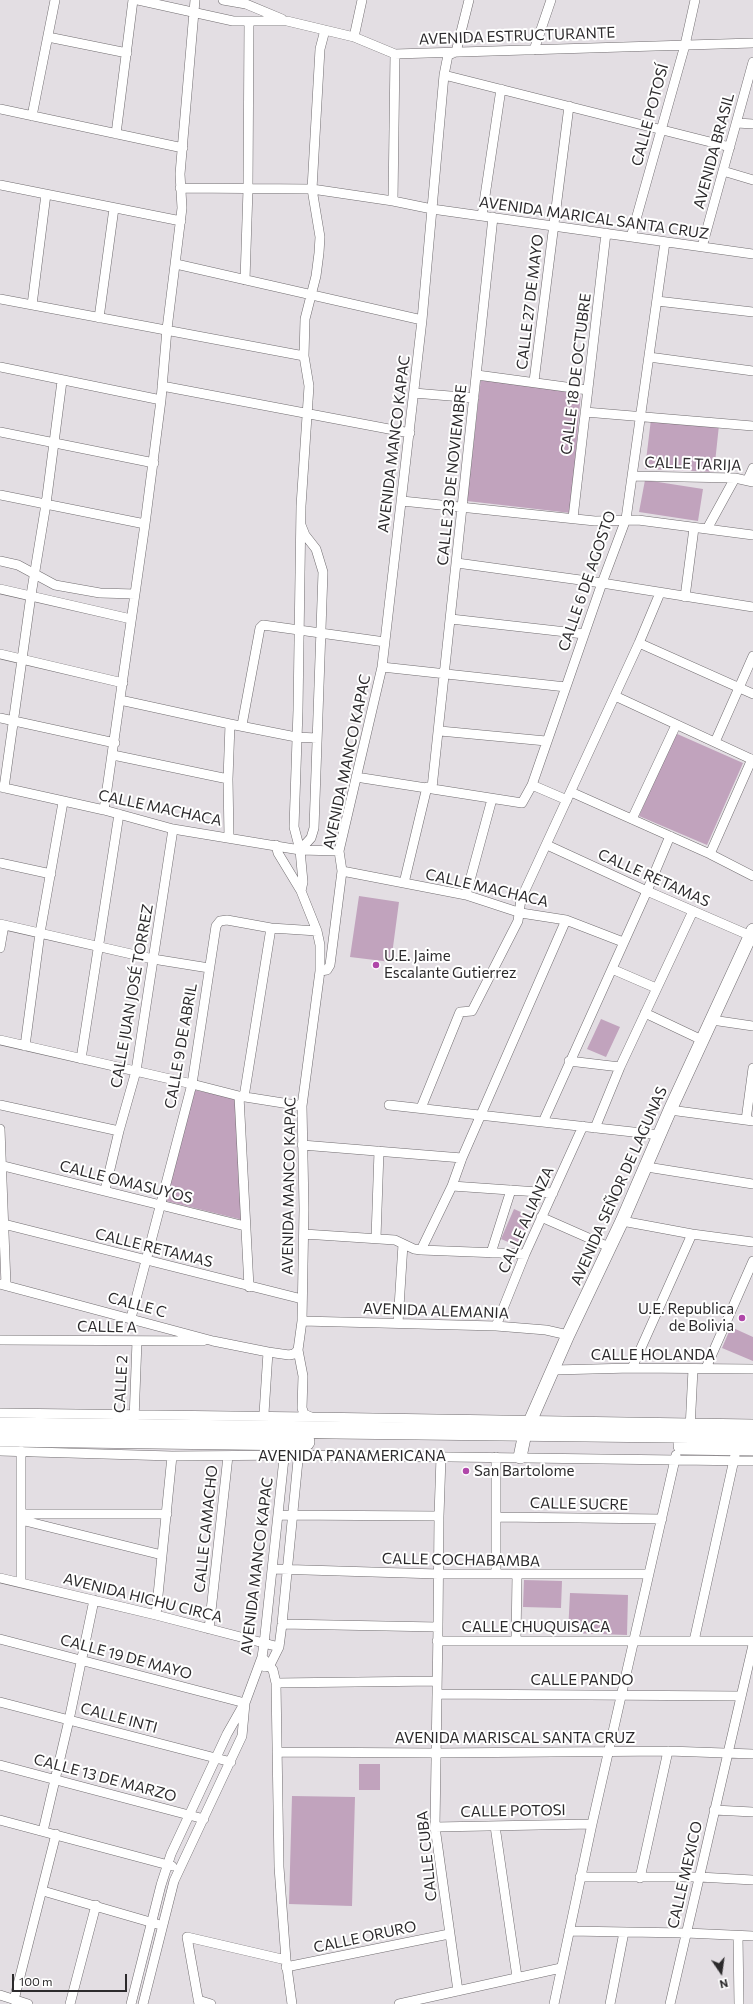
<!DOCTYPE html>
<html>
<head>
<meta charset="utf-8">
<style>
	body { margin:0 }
	#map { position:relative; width:753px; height:2004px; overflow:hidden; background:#e3dee3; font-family:Commissioner,sans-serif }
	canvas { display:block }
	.north { position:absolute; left:701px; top:1952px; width:40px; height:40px; -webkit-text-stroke:3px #fff; paint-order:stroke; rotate:167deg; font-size:11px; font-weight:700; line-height:16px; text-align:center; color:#2c2a2c }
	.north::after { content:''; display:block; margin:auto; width:14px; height:18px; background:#2c2a2c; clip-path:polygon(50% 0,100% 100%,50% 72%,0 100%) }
	.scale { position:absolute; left:12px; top:1974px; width:115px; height:18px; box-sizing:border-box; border:2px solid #2c2a2c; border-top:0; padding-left:5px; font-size:12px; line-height:14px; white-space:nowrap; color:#2c2a2c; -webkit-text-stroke:3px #fff; paint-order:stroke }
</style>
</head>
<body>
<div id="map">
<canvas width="753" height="2004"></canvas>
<div class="north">N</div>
<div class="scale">100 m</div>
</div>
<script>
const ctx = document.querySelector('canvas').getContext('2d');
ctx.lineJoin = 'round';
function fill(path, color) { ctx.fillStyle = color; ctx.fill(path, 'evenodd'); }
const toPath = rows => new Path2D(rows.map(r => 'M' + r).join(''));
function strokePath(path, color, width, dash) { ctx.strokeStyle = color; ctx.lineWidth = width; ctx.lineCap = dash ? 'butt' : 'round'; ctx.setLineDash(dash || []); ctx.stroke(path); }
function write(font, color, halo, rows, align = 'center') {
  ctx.font = font + ' Commissioner,sans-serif'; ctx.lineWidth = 4; ctx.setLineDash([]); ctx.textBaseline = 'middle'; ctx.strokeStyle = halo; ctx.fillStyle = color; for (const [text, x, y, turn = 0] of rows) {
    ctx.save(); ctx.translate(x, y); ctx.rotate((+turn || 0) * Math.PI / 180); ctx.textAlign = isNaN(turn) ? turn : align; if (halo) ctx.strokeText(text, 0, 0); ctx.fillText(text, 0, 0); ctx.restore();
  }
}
fill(toPath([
	[481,378,581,391,571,513,467,501],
	[651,419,719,425,714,472,645,469],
	[645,480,703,489,698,521,639,512],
	[675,733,743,763,707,845,639,816],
	[359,896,399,902,391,962,350,957],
	[601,1019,620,1027,606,1057,587,1049],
	[195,1090,237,1099,243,1220,166,1201],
	[514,1209,532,1217,520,1247,501,1239],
	[731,1327,753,1337,753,1361,722,1348],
	[524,1580,562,1581,561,1608,523,1607],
	[570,1593,628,1595,627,1635,568,1633],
	[359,1764,380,1764,380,1790,359,1790],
	[292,1796,355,1797,352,1906,289,1904]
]), '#c1a3bd');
const street = toPath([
	[138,0,233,21,287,21,354,37,395,54,753,43],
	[223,0,246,4,282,19],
	[48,37,127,53],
	[354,37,362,0],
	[534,50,551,0],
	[444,75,730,147],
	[0,109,183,148],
	[32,116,55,0],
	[737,123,753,124],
	[116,134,133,0],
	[723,171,753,180],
	[0,185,181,221],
	[180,188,312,189,393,201,432,209,753,254],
	[393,201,395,54],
	[482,216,501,89],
	[631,237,685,45,695,0],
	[702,247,753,62],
	[176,264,422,320],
	[245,280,248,189,249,21],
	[0,299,304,356],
	[657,301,753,312],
	[32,305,46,194],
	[99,318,114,208],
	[649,357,753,371],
	[0,367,161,400,167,329,182,208,180,174,195,0],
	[477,375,588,390],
	[534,381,569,106],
	[162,386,410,433],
	[414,393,474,398],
	[585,412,753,426],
	[0,432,154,463],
	[632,476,735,478,753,482],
	[748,479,753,468],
	[0,495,145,524],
	[402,501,595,521,638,520,753,535],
	[573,518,606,233],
	[301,525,305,535,316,549,323,572,314,828,311,838,300,850,294,827,298,710,301,506,309,386,304,356,305,319,316,276,319,253,320,237,312,189,320,49,325,30],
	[707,529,735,478],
	[0,561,18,565,55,585,100,593,135,594],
	[457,563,602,583,753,607],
	[0,589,131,619],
	[685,597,694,528],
	[451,619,584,634],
	[639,643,753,694],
	[0,654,123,683],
	[382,667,566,687],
	[615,696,753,760],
	[120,700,230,724,296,737,317,738],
	[0,718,115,743],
	[242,725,260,628,263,625,385,642],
	[440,731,546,741],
	[715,742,753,656],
	[113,755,228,779],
	[356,777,522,803,532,785,602,583,626,519,665,242],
	[532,785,567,800],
	[0,787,104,810,173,829,300,850,339,851],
	[4,788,31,595,46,504,62,381],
	[432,788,493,217],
	[571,792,710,854,753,876],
	[104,810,145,524,161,400],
	[632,819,676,725],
	[229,837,228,779,230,724],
	[276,845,278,853,301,891],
	[547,845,647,891,751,936],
	[710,854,752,759],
	[0,863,51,874],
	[342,871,466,895,521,913,566,920,623,942],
	[404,883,427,787],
	[466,895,492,799],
	[0,924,153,959,209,968],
	[0,948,4,925],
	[612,969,656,988],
	[320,971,327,970,330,965,342,871,339,851,382,667,422,320,444,75,448,55,456,52,469,0],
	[645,1013,702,1040],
	[712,1020,753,1026],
	[0,1040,192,1084,239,1096,302,1106],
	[25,1046,40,933,63,802],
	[81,1059,119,814],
	[569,1061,620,1067],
	[239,1096,249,1287],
	[244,1097,271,928],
	[0,1105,119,1131],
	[389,1105,660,1135],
	[421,1108,460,1012,472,1011,518,921,521,899,639,643,660,593],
	[670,1110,753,1121],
	[746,1120,753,1068],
	[543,1122,647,891,670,836],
	[595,1128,620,1067,693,911],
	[0,1129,6,1285],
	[302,1145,462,1158],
	[0,1165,245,1226],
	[647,1167,753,1184],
	[452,1186,553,1193],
	[105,1190,119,1131,136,1071,173,829],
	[541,1217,609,1247],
	[622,1221,692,1234,753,1242],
	[0,1223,302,1299],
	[304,1234,395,1240,414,1249,421,1250,525,1254],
	[376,1238,379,1151],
	[421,1250,452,1186,462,1158,566,920],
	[491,1253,511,1190],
	[0,1284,213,1341,268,1352],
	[131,1318,192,1084,216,926,220,921,227,920,271,928,317,931],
	[302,1321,496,1326,546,1330,568,1335],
	[398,1323,403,1244],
	[496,1326,525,1254,583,1126],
	[0,1340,203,1341],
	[298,1350,303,1376,302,1408,304,1414,311,1417,753,1424],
	[632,1368,692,1234],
	[706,1368,753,1261],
	[554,1370,632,1368,753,1369],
	[0,1413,309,1417],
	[134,1420,137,1341],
	[263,1429,268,1352,289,1355,294,1354,298,1350,302,1321,304,1209,302,1106,320,971,320,945,317,931,301,891,303,882,300,850],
	[690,1429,693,1369],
	[0,1451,172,1456,299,1455,753,1461],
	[21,1451,21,1583],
	[496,1457,496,1574],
	[21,1514,167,1514],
	[279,1515,439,1516],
	[496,1517,662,1519],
	[21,1520,162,1555],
	[273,1569,438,1574,648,1574],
	[0,1578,156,1615,279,1647],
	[156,1615,172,1456],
	[282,1624,438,1627,437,1694,740,1696],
	[438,1627,439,1516,441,1457],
	[209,1629,228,1456],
	[0,1639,245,1703],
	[437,1641,753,1641],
	[516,1641,517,1575],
	[694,1641,735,1455],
	[262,1657,273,1670,276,1683,279,1867,286,1960,292,2004],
	[265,1667,270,1665,279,1647,282,1624,299,1450],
	[276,1683,437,1681],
	[437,1694,435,1827,458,1991],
	[0,1702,231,1762],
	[277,1752,437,1753,668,1751,753,1754],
	[0,1765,204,1819],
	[714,1810,753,1812],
	[0,1820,172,1866],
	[495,1826,517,1977],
	[435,1827,592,1824],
	[43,1831,69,1720,94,1600],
	[580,1877,699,1877,753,1880],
	[640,1878,668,1751],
	[43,1891,157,1924],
	[569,1931,686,1933,753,1936],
	[738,1936,739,2004],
	[286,1967,449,1934],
	[0,1995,28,2004],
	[14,2000,56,1834],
	[198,2000,211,2004],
	[70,2004,96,1905],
	[131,2004,161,1885,171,1854,227,1734,244,1704],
	[143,2004,174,1881,242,1736,245,1703,262,1657,264,1644,285,1449],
	[199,2004,187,1937,286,1960],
	[399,2004,561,1968],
	[554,2004,592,1824,676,1455],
	[610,2004,624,1932],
	[670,2004,753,1645]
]);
const secondary = toPath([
	[520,1457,525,1433,568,1335,622,1221,670,1110,753,930]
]);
const highway = toPath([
	[0,1426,753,1435],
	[0,1438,306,1442],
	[682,1446,753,1447]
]);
strokePath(street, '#716d70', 10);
strokePath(secondary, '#716d70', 14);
strokePath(highway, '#716d70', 18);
strokePath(street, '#fff', 9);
strokePath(secondary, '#fff', 13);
strokePath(highway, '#fff', 17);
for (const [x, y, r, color] of [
	[376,965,4,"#b047a9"],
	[742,1318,4,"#b047a9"],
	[466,1471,4,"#b047a9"]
]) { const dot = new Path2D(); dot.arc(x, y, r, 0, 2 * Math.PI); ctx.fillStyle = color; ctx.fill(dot); strokePath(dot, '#fff', 1.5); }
write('15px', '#2c2a2c', '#fff', [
	["AVENIDA ESTRUCTURANTE",517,36,-2],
	["CALLE POTOSÍ",650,115,-75],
	["AVENIDA BRASIL",714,151,-75],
	["AVENIDA MARICAL SANTA CRUZ",594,218,8],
	["CALLE 27 DE MAYO",530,302,-83],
	["CALLE 18 DE OCTUBRE",576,374,-83],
	["AVENIDA MANCO KAPAC",394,444,-83],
	["CALLE TARIJA",693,464,2],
	["CALLE 23 DE NOVIEMBRE",452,475,-84],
	["CALLE 6 DE AGOSTO",587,581,-71],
	["AVENIDA MANCO KAPAC",347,762,-78],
	["CALLE MACHACA",160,808,12],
	["CALLE RETAMAS",654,878,24],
	["CALLE MACHACA",487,888,13],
	["CALLE JUAN JOSÉ TORREZ",132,996,-80],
	["CALLE 9 DE ABRIL",181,1046,-80],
	["CALLE OMASUYOS",126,1182,14],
	["AVENIDA MANCO KAPAC",289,1186,-89],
	["AVENIDA SEÑOR DE LAGUNAS",619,1186,-66],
	["CALLE ALIANZA",526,1220,-66],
	["CALLE RETAMAS",154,1248,14],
	["CALLE C",137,1305,15],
	["AVENIDA ALEMANIA",436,1311,2],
	["CALLE A",107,1327,1],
	["CALLE HOLANDA",653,1355],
	["CALLE 2",121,1384,-87],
	["AVENIDA PANAMERICANA",352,1456],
	["CALLE SUCRE",579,1504,1],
	["CALLE CAMACHO",206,1529,-84],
	["CALLE COCHABAMBA",461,1560,1],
	["AVENIDA MANCO KAPAC",257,1566,-83],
	["AVENIDA HICHU CIRCA",143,1598,14],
	["CALLE CHUQUISACA",536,1627],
	["CALLE 19 DE MAYO",126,1657,15],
	["CALLE PANDO",582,1680],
	["CALLE INTI",119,1718,15],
	["AVENIDA MARISCAL SANTA CRUZ",515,1738],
	["CALLE 13 DE MARZO",105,1778,15],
	["CALLE POTOSI",513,1811,-1],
	["CALLE CUBA",427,1856,-96],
	["CALLE MEXICO",685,1875,-77],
	["CALLE ORURO",365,1937,-12]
]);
write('15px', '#2c2a2c', '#fff', [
	["U.E. Jaime",384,956],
	["Escalante Gutierrez",384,973],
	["U.E. Republica",734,1309,"right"],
	["de Bolivia",734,1326,"right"],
	["San Bartolome",474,1471]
], 'left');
</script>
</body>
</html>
